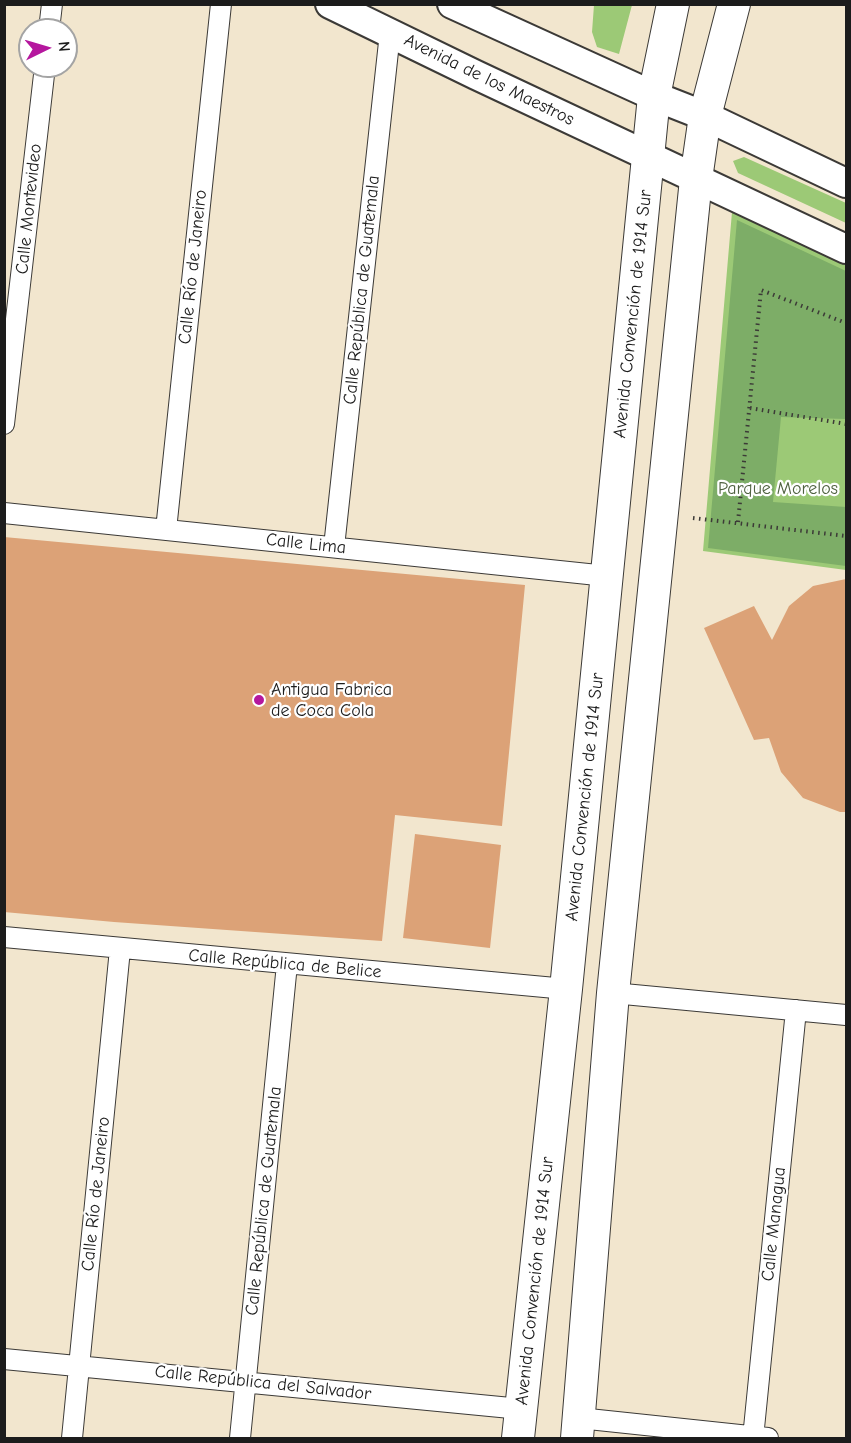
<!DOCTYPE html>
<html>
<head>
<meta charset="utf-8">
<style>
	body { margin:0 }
	#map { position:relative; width:851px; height:1443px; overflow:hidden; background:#f2e6ce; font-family:"Comic Neue",sans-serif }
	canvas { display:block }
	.frame { position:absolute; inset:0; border:6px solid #1c1c1c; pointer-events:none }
	.north { position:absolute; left:18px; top:18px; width:60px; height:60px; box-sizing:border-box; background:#fff; border:2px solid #a4a4a4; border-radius:50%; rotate:85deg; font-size:16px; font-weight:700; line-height:24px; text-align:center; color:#1c1c1c }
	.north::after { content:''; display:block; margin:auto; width:21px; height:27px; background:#b5179e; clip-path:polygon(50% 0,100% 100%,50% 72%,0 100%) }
</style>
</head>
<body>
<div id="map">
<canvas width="851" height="1443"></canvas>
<div class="frame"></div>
<div class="north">N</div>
</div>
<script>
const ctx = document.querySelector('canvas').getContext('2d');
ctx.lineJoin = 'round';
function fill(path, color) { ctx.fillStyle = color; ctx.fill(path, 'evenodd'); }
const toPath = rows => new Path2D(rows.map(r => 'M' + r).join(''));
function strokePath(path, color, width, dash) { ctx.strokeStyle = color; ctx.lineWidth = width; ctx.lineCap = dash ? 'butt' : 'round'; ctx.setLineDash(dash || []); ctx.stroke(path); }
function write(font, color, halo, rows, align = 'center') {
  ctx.font = font + ' "Comic Neue",sans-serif'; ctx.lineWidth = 4.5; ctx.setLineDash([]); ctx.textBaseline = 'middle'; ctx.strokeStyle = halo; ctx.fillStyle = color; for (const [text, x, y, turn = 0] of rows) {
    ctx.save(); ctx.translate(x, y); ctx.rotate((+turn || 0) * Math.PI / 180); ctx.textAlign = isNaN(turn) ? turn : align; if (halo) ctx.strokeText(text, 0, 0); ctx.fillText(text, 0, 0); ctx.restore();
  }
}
fill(toPath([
	[594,5,632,5,619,54,597,47,592,32],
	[744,157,846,203,846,223,738,173,733,161],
	[732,212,846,265,846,570,703,551]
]), '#9cc976');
fill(toPath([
	[737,220,846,271,845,419,781,417,773,502,846,507,846,566,708,548]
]), '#7dad67');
fill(toPath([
	[4,537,525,585,502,826,395,815,382,941,114,922,4,912],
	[846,579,846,812,840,812,803,798,781,772,769,738,754,740,704,628,754,606,772,640,789,606,813,586],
	[415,834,501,845,490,948,403,938]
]), '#dca277');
const street = toPath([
	[49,30,52,4],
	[4,424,45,66],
	[4,513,607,576],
	[166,530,221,4],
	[334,547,390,33],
	[4,937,566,989],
	[613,993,846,1015],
	[4,1359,521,1409],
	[579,1418,768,1438],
	[72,1438,120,949],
	[240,1438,287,964],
	[753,1438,796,1010]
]);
const secondary = toPath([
	[330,4,476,75,846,249],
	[452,4,654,96,705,116,846,183]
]);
const primary = toPath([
	[518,1438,566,989,654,96,673,4],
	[577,1438,613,993,696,179,705,116,734,4]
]);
strokePath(street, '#3c3a37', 22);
strokePath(secondary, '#3c3a37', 32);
strokePath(primary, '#3c3a37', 34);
strokePath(toPath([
	[750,408,846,424],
	[693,518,846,536],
	[738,522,761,290,846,323]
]), '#3c3a37', 4, [1.5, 4.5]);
strokePath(street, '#fff', 20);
strokePath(secondary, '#fff', 28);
strokePath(primary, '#fff', 32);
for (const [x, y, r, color] of [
	[259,700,6,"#b5179e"]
]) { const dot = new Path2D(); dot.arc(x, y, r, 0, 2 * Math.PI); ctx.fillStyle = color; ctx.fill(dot); strokePath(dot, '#fff', 2); }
write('18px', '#1c1c1c', '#fff', [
	["Avenida de los Maestros",489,80,26],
	["Calle Montevideo",29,209,-84],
	["Calle Río de Janeiro",193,267,-84],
	["Calle República de Guatemala",362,290,-84],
	["Avenida Convención de 1914 Sur",633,314,-84],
	["Calle Lima",306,544,6],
	["Avenida Convención de 1914 Sur",585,797,-84],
	["Calle República de Belice",285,964,5],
	["Calle Río de Janeiro",96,1194,-84],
	["Calle República de Guatemala",264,1201,-84],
	["Calle Managua",774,1224,-84],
	["Avenida Convención de 1914 Sur",535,1281,-84],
	["Calle República del Salvador",263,1383,6]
]);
write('18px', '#4f6140', '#fff', [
	["Parque Morelos",778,489]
]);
write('18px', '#1c1c1c', '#fff', [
	["Antigua Fabrica",271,690],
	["de Coca Cola",271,711]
], 'left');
</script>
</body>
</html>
